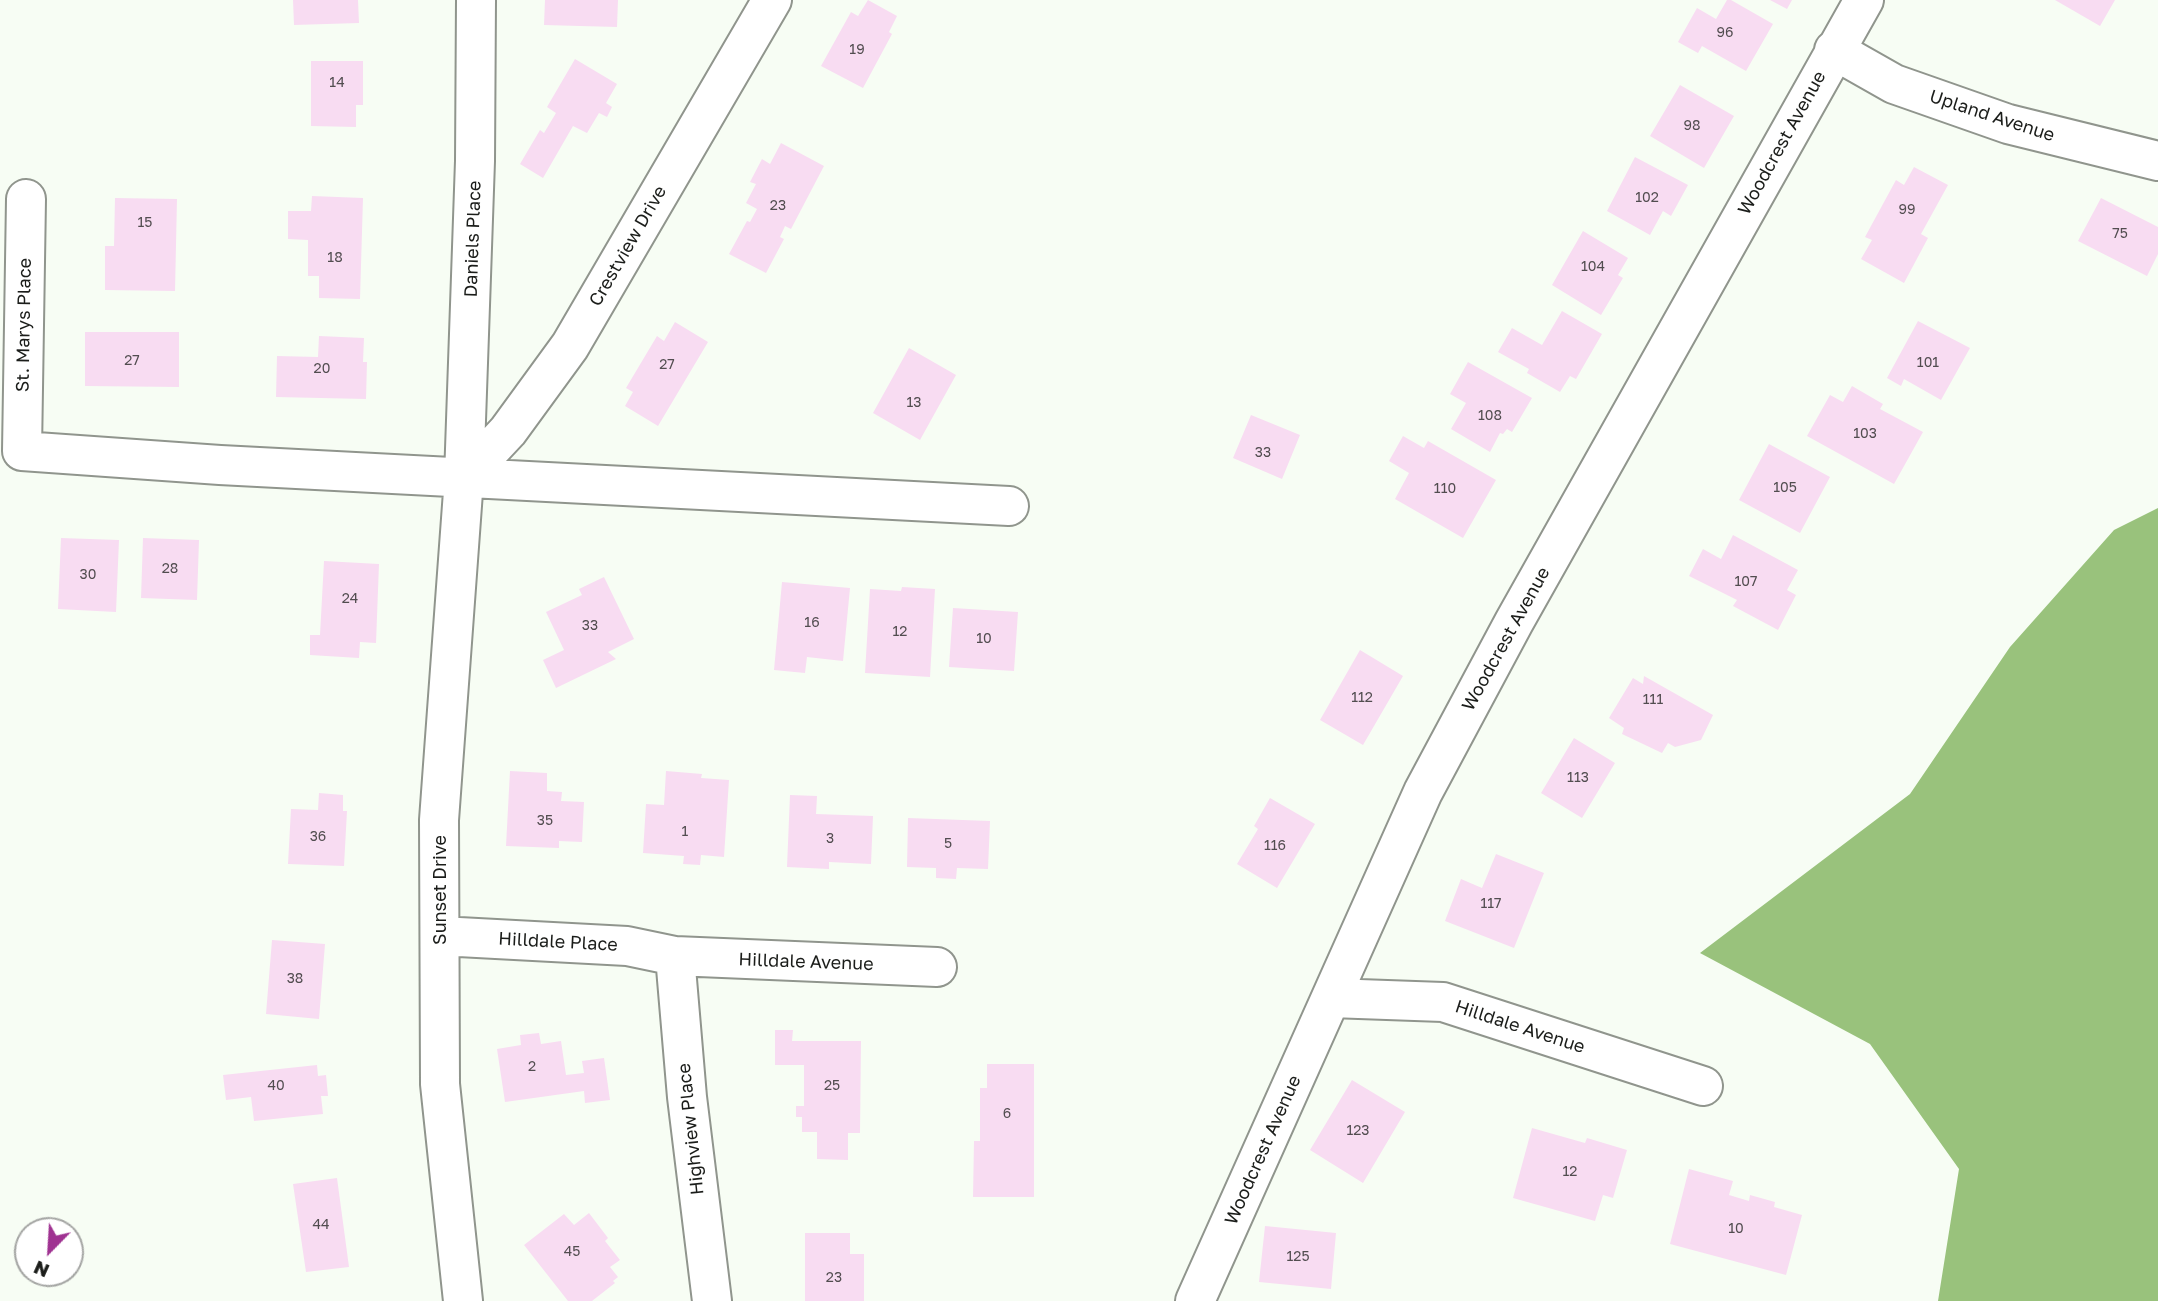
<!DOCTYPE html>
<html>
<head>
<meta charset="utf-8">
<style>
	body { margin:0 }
	#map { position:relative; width:2158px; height:1301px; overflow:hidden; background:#f7fdf4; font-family:"Golos Text",sans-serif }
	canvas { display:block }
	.north { position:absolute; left:14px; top:1217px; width:70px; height:70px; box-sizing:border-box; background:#fff; border:2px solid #a4a5a3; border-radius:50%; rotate:204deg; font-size:19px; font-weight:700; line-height:28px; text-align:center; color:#1b1d1a }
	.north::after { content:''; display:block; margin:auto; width:24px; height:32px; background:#9f3291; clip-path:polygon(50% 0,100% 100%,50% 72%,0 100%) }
</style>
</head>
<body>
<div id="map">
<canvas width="2158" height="1301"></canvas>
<div class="north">N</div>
</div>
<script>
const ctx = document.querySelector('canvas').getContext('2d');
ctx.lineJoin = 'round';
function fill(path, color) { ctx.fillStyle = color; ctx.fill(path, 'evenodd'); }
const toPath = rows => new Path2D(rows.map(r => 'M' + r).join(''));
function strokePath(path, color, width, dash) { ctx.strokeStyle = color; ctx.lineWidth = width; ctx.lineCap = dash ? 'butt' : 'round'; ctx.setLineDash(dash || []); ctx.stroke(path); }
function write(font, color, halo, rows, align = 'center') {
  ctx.font = font + ' "Golos Text",sans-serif'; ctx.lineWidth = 5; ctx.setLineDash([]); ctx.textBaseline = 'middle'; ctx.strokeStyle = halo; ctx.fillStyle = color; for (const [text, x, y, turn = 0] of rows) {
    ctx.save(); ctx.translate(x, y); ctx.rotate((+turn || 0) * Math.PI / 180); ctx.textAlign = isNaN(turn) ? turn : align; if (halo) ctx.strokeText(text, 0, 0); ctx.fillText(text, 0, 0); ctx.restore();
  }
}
fill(toPath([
	[2158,508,2158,1301,1938,1301,1959,1169,1870,1044,1700,953,1910,794,2010,647,2114,530]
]), '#99c27c');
fill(toPath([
	[293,0,358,0,359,23,294,25],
	[545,0,618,0,617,27,544,25],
	[868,0,897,16,889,32,892,34,863,88,821,66,851,12,858,16],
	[1727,0,1731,0,1773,24,1746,71,1702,46,1698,53,1678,42,1697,8,1716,19],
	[1770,0,1792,0,1787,9],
	[2055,0,2115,0,2100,26],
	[575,59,617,84,606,103,612,107,607,117,599,113,587,133,573,126,543,178,520,164,540,130,544,133,556,113,547,107],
	[311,61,363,61,363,105,356,105,356,127,311,126],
	[1680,85,1734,116,1704,168,1650,136],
	[781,143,824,166,791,229,785,226,780,237,784,239,766,273,729,254,747,221,750,222,757,209,746,203,756,184,750,182,762,159,770,164],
	[1635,157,1688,185,1671,216,1663,211,1650,235,1607,211],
	[1914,167,1948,185,1921,234,1928,238,1904,283,1861,259,1872,240,1865,237,1896,180,1904,185],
	[312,196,363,198,360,299,319,298,319,276,308,276,308,240,288,239,288,211,311,211],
	[115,198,177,199,175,291,105,290,105,246,114,246],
	[2101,198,2158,227,2158,254,2147,276,2078,241],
	[1583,231,1628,258,1618,275,1623,278,1601,315,1552,285],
	[1562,311,1602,334,1576,379,1570,376,1560,392,1527,373,1529,369,1498,352,1512,328,1542,345],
	[1918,321,1970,348,1941,400,1904,379,1901,386,1887,378],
	[675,322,708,342,658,426,625,406,633,392,626,388,657,336,664,341],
	[85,332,179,332,179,387,85,386],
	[319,336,364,338,363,362,367,362,366,399,276,397,277,356,318,357],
	[909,348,956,375,920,440,873,413],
	[1468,362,1532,398,1512,432,1507,429,1503,434,1500,433,1490,452,1451,429,1466,403,1450,394],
	[1852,386,1883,404,1880,409,1923,432,1894,484,1807,436,1830,395,1843,402],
	[1251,415,1300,435,1282,479,1233,458],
	[1403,436,1424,448,1428,441,1496,480,1463,538,1395,499,1409,473,1389,461],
	[1769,444,1830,477,1800,533,1739,500],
	[1733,535,1798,570,1787,590,1796,595,1778,630,1733,606,1737,600,1689,576,1703,549,1721,559],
	[61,538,119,540,116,612,58,609],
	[143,538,199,540,197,600,141,598],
	[324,561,379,564,376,643,360,642,359,658,310,655,310,635,320,635],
	[604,577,634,639,608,652,616,659,556,688,543,660,564,650,546,612,582,595,579,589],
	[782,582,850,588,843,661,807,657,805,673,774,670],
	[902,587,935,589,930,677,865,673,870,589,901,591],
	[953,608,1018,612,1014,671,949,667],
	[1360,650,1403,676,1363,745,1320,720],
	[1644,676,1713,715,1701,740,1675,747,1668,743,1662,753,1622,734,1624,728,1609,718,1633,678,1643,684],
	[1574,738,1615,763,1582,818,1541,793],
	[510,771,547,773,547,791,562,792,561,801,584,802,582,842,559,841,559,848,506,846],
	[666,771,702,774,701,778,729,780,724,857,701,855,700,865,683,864,684,856,643,853,646,804,664,805],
	[319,793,343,795,343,811,347,811,344,866,288,864,291,809,318,810],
	[790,795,817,796,816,814,873,816,871,864,829,862,829,869,787,867],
	[1270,798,1315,824,1277,888,1237,864,1258,829,1254,826],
	[908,818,990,821,988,869,957,868,956,879,936,878,936,868,907,867],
	[1496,854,1544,873,1514,948,1445,921,1461,879,1482,888],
	[272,940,325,944,319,1019,266,1014],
	[775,1030,793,1030,792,1041,861,1041,860,1133,848,1133,848,1160,817,1159,817,1132,802,1132,802,1117,796,1117,796,1106,804,1106,804,1065,775,1065],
	[539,1033,541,1044,561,1041,566,1075,584,1073,582,1061,604,1058,610,1100,585,1103,584,1091,505,1102,497,1049,521,1045,520,1035],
	[987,1064,1034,1064,1034,1197,973,1197,974,1141,980,1141,980,1088,987,1088],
	[317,1065,318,1076,326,1075,328,1096,321,1096,323,1114,254,1121,251,1097,226,1100,223,1075],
	[1352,1080,1405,1112,1363,1183,1310,1150],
	[1532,1128,1585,1143,1587,1138,1627,1150,1613,1198,1603,1195,1595,1221,1513,1198],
	[1689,1169,1733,1181,1729,1195,1749,1201,1750,1195,1775,1202,1774,1207,1802,1215,1786,1275,1670,1244],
	[337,1178,349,1267,306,1272,293,1184],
	[589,1213,608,1238,605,1241,620,1260,610,1267,618,1277,613,1281,615,1283,592,1301,568,1301,524,1245,564,1214,574,1225],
	[1265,1226,1336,1233,1331,1289,1259,1282],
	[805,1233,850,1233,850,1254,864,1254,864,1301,805,1301]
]), '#f8dcf2');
const minor = toPath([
	[1834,50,1894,84,2008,124,2158,161],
	[26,199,22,451,220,465,1009,506],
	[464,478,508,431,570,346,772,0],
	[440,936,627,946,675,956,937,967],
	[675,956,687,1097,712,1301],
	[1331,998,1443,1002,1703,1086],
	[463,1301,440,1084,439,820,464,478,475,161,476,0],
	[1195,1301,1423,792,1514,622,1864,0]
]);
strokePath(minor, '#90958d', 42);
strokePath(minor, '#fff', 38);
write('14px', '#524d50', null, [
	["96",1725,33],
	["19",857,50],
	["14",337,83],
	["98",1692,126],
	["102",1647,198],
	["23",778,206],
	["99",1907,210],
	["15",145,223],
	["75",2120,234],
	["18",335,258],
	["104",1593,267],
	["27",132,361],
	["101",1928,363],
	["27",667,365],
	["20",322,369],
	["13",914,403],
	["108",1490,416],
	["103",1865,434],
	["33",1263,453],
	["105",1785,488],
	["110",1445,489],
	["28",170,569],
	["30",88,575],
	["107",1746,582],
	["24",350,599],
	["16",812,623],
	["33",590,626],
	["12",900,632],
	["10",984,639],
	["112",1362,698],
	["111",1653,700],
	["113",1578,778],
	["35",545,821],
	["1",685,832],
	["36",318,837],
	["3",830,839],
	["5",948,844],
	["116",1275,846],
	["117",1491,904],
	["38",295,979],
	["2",532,1067],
	["40",276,1086],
	["25",832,1086],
	["6",1007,1114],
	["123",1358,1131],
	["12",1570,1172],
	["44",321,1225],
	["10",1736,1229],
	["45",572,1252],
	["125",1298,1257],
	["23",834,1278]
]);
write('18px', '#1b1d1a', '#fff', [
	["Upland Avenue",1992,116,18],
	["Woodcrest Avenue",1782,143,-61],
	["Daniels Place",473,239,-88],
	["Crestview Drive",628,246,-60],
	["St. Marys Place",24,325,-89],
	["Woodcrest Avenue",1506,639,-61],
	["Sunset Drive",440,890,-90],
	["Hilldale Place",558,942,3],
	["Hilldale Avenue",806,962,2],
	["Hilldale Avenue",1520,1027,18],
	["Highview Place",691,1129,-96],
	["Woodcrest Avenue",1263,1150,-66]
]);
</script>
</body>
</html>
